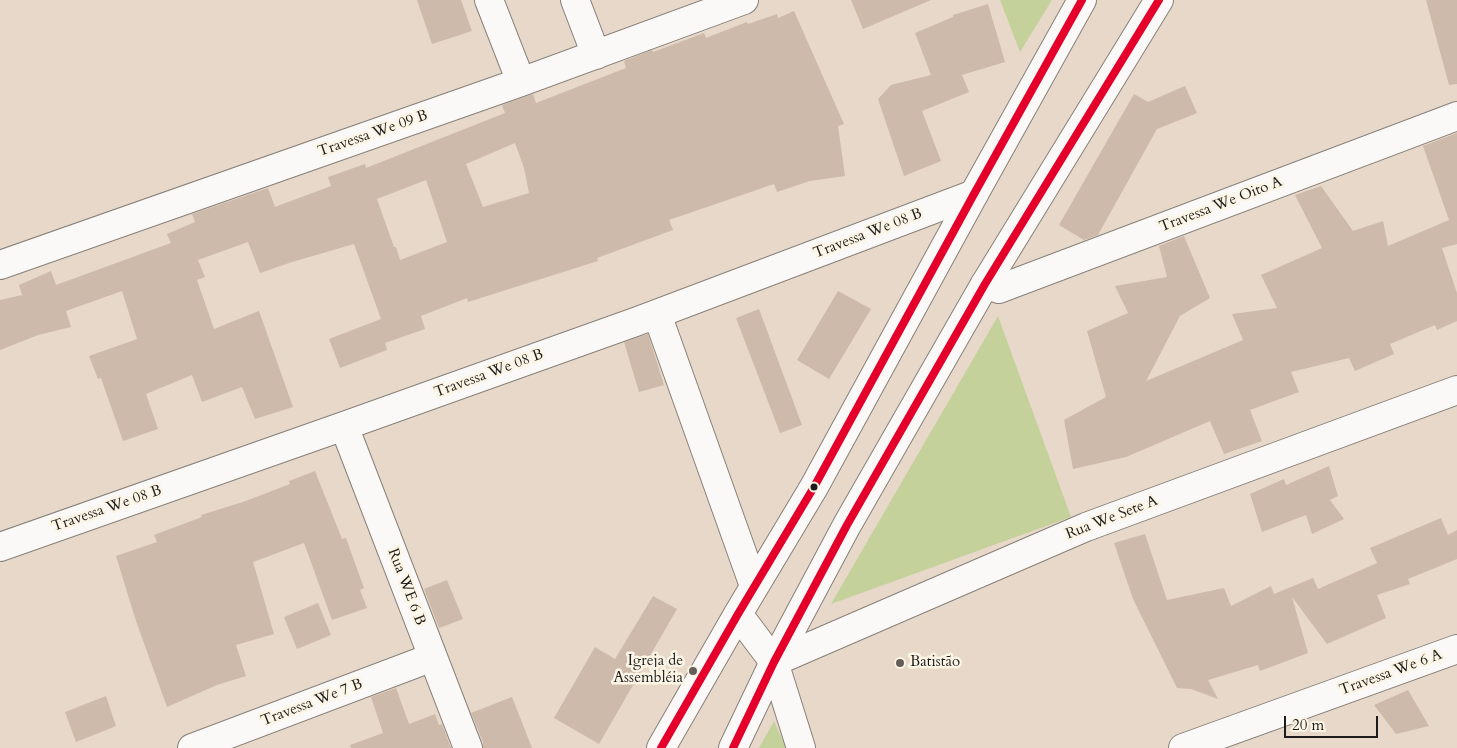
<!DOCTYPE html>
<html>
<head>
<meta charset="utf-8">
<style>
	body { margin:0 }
	#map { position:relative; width:1457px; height:748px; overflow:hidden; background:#e7d8c9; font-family:Cardo,serif }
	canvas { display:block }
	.scale { position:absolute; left:1284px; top:716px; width:94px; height:22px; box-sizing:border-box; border:2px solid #1c1c1c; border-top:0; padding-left:6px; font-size:15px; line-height:18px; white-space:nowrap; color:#1c1c1c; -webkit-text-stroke:4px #fcf5e5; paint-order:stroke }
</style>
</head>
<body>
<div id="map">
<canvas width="1457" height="748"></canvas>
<div class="scale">20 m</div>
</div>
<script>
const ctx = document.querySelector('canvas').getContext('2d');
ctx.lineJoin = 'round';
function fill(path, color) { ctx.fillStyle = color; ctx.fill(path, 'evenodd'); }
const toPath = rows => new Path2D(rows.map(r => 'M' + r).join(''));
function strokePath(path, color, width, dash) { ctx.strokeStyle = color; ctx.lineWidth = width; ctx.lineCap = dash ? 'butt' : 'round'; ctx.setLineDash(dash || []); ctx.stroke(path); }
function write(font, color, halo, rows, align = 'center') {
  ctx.font = font + ' Cardo,serif'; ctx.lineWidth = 5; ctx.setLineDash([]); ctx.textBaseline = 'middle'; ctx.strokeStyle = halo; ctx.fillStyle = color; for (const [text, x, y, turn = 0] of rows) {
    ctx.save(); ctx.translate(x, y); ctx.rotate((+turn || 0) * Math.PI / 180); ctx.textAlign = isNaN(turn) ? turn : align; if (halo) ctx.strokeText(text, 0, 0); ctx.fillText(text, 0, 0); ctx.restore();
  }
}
fill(toPath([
	[1000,0,1052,0,1020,52],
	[998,316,1071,517,831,604],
	[774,721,786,748,759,748]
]), '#c5d19b');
fill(toPath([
	[417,0,461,0,472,31,432,44],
	[851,0,931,0,863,29],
	[1426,0,1457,0,1457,84,1449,85],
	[988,4,1005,62,962,75,969,92,922,111,941,161,904,176,878,99,891,85,931,75,915,33,953,17,953,15],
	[794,11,844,124,838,126,845,176,810,181,777,192,774,184,669,220,673,230,597,258,598,261,468,302,467,298,421,316,425,329,385,343,387,350,340,368,329,339,381,319,354,244,292,262,260,273,248,242,198,260,205,277,197,280,214,329,259,311,293,407,255,419,242,387,202,402,192,375,146,394,158,429,123,441,101,378,98,379,89,356,137,339,122,291,66,311,71,327,38,335,0,350,0,300,22,295,19,285,51,271,56,285,171,243,167,234,195,222,192,214,268,188,275,207,331,186,328,177,365,164,366,168,505,113,502,105,533,94,536,103,626,68,624,61,652,50,653,52,704,33,706,38,747,22,748,24,777,14,778,18],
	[515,143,524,168,529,193,483,207,466,164],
	[426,180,447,242,400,260,396,247,394,247,377,199],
	[1185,86,1197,113,1157,129,1098,235,1084,240,1059,225,1134,94,1148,102],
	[1457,133,1457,244,1442,248,1457,293,1457,321,1437,330,1435,325,1390,344,1394,354,1355,371,1349,358,1291,372,1299,392,1250,410,1262,441,1224,454,1210,421,1126,457,1073,469,1064,420,1106,397,1087,331,1128,313,1115,286,1167,277,1159,246,1184,236,1210,298,1180,316,1146,381,1243,340,1232,314,1277,308,1261,275,1322,248,1295,195,1321,186,1353,231,1383,221,1388,246,1449,220,1423,146],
	[838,291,871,309,829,379,797,360],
	[759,309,802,425,780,433,736,318],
	[648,334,664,385,639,392,624,342],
	[1329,466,1338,496,1330,500,1344,519,1312,534,1306,515,1262,532,1250,494,1284,479,1286,485],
	[315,471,342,539,346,538,364,588,360,590,367,608,332,620,304,543,253,562,274,634,236,645,246,676,217,685,167,707,136,621,116,556,157,542,154,535,202,517,201,515,243,502,290,484,289,481],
	[1441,518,1448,535,1457,530,1457,559,1408,579,1410,584,1377,595,1386,618,1327,644,1292,597,1308,653,1260,671,1258,665,1208,680,1218,699,1191,689,1177,688,1133,599,1114,543,1145,534,1167,600,1224,588,1231,606,1271,586,1274,594,1313,578,1318,589,1377,563,1370,548],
	[447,580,463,619,439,628,424,589],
	[653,596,677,609,599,744,554,718,595,647,615,659],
	[318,603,331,635,297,649,284,617],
	[396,688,409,724,435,714,439,725,442,724,451,748,351,748,350,745,383,733,371,697],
	[1408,690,1429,726,1396,734,1374,705],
	[106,696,116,726,76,742,65,712],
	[512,697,532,748,483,748,483,742,471,713]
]), '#cdbaab');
const street = toPath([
	[489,0,521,82],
	[575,0,596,55],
	[0,265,521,82,744,0],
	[985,284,999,289,1457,116],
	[657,314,754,586],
	[344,426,468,748],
	[0,547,344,426,638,321,974,194],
	[192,748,433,657],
	[801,748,774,662,1086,527,1457,390],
	[1183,748,1457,649]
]);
const primary = toPath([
	[738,614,774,662],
	[661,748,738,614,814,487,974,194,1082,0],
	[733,748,774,662,847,525,985,284,1159,0]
]);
strokePath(street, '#878079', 30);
strokePath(primary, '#878079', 30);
strokePath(street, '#fbf9f7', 28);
strokePath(primary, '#fbf9f7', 28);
strokePath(toPath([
	[661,748,738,614,814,487,974,194,1082,0],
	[733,748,774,662,847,525,985,284,1159,0]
]), '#e4002b', 8);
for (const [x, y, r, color] of [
	[814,487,4.5,"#1c1c1c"],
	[900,663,5,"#635e59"],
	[693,671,5,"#635e59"]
]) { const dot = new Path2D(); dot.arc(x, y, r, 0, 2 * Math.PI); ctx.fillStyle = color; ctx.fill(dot); strokePath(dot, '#fcf5e5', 2); }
write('15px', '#1c1c1c', '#fcf5e5', [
	["Travessa We 09 B",373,134,-19],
	["Travessa We Oito A",1221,205,-21],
	["Travessa We 08 B",868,234,-21],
	["Travessa We 08 B",489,374,-20],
	["Travessa We 08 B",107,509,-19],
	["Rua We Sete A",1112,518,-21],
	["Rua WE 6 B",406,587,69],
	["Travessa We 6 A",1391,673,-20],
	["Travessa We 7 B",312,703,-21]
]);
write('15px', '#1c1c1c', '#fcf5e5', [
	["Igreja de",683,662],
	["Assembléia",683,679],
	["Batistão",910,663,"left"]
], 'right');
</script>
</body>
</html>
